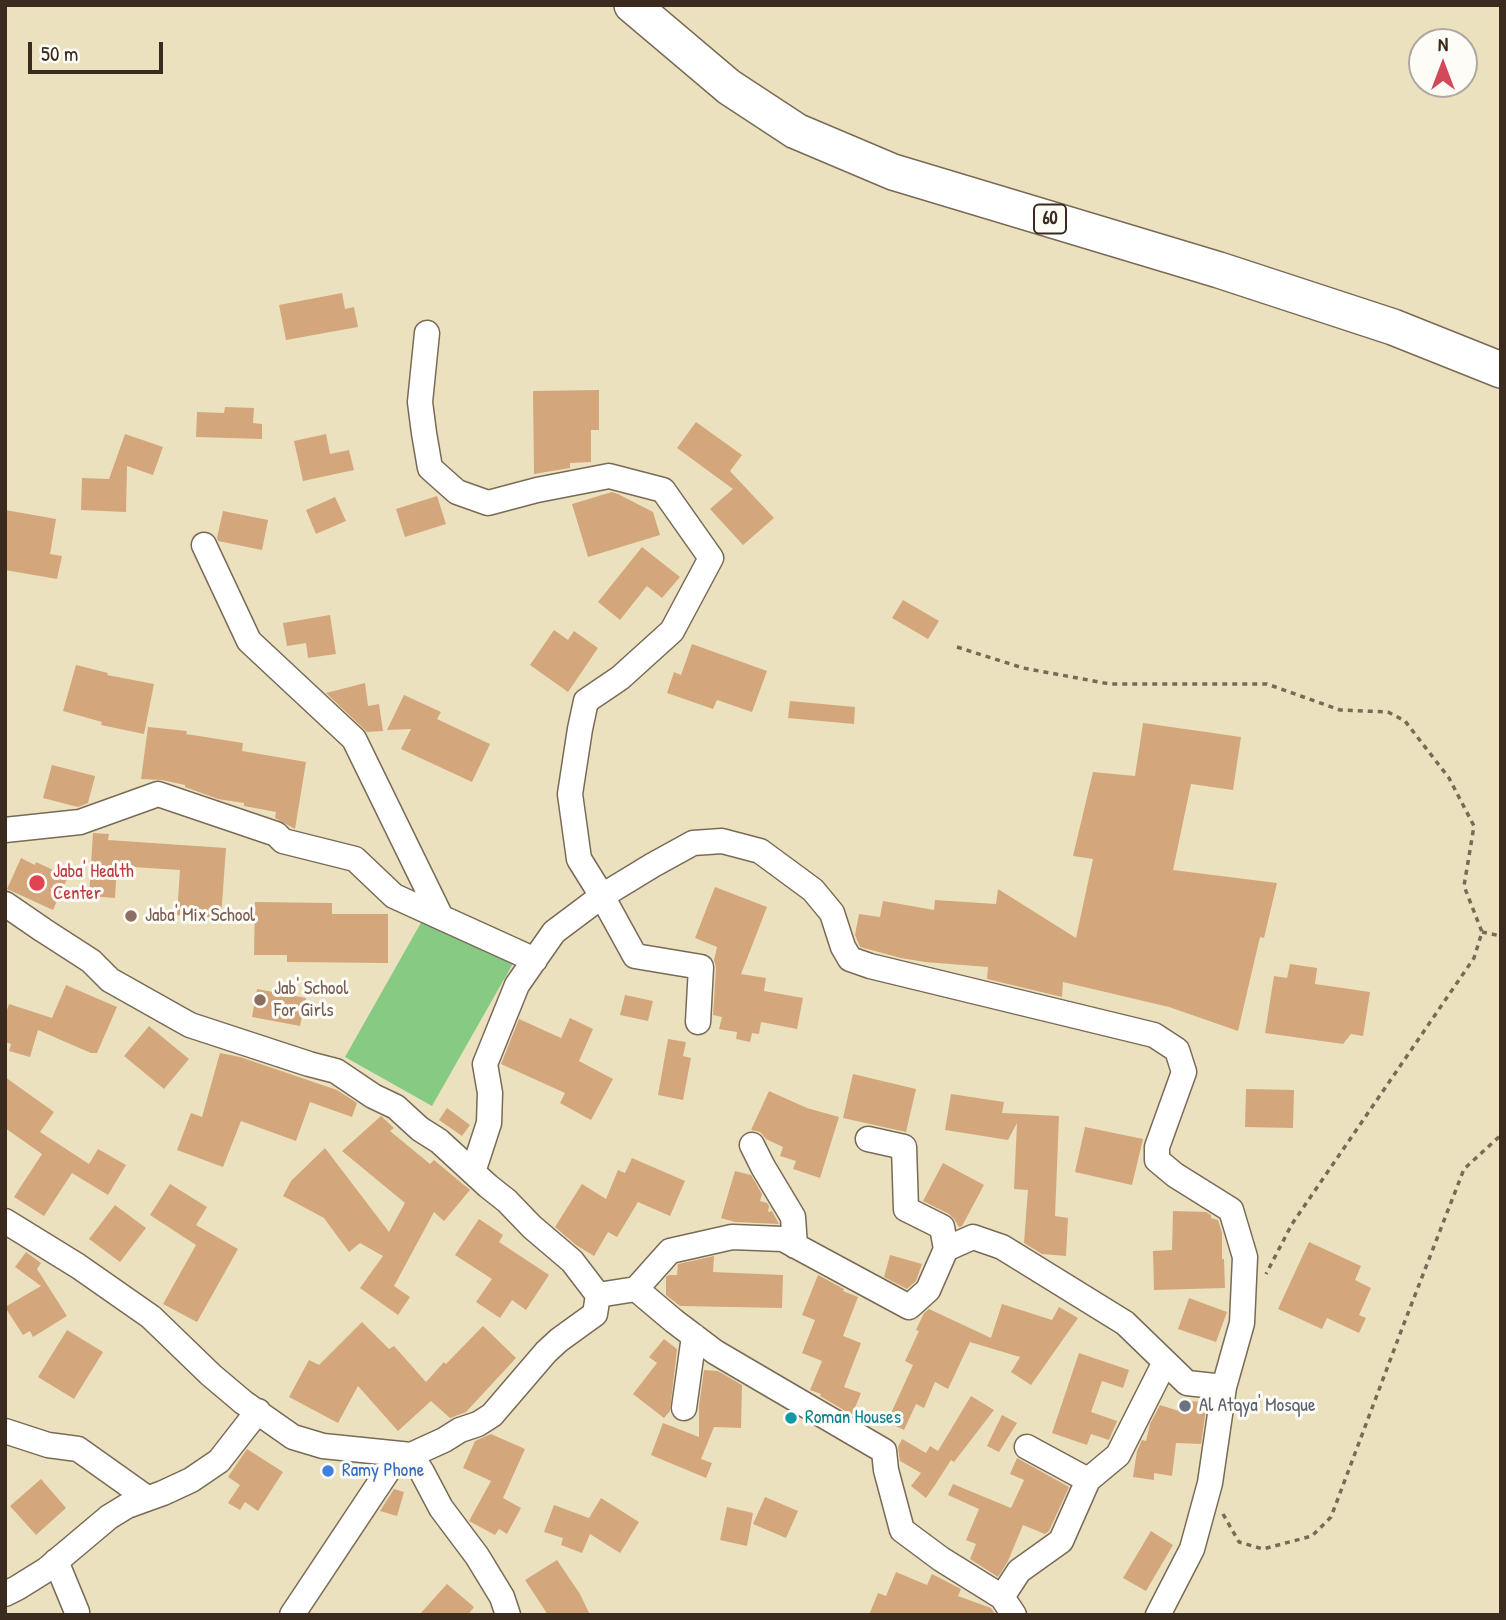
<!DOCTYPE html>
<html>
<head>
<meta charset="utf-8">
<style>
	body { margin:0 }
	#map { position:relative; width:1506px; height:1620px; overflow:hidden; background:#ece1bf; font-family:"Patrick Hand",sans-serif }
	canvas { display:block }
	.frame { position:absolute; inset:0; border:7px solid #3b2a1e; pointer-events:none }
	.north { position:absolute; left:1408px; top:28px; width:70px; height:70px; box-sizing:border-box; background:#fdfcf7; border:2px solid #afa8a0; border-radius:50%; rotate:0deg; font-size:19px; font-weight:700; line-height:28px; text-align:center; color:#3b2a1e }
	.north::after { content:''; display:block; margin:auto; width:24px; height:32px; background:#d1495b; clip-path:polygon(50% 0,100% 100%,50% 72%,0 100%) }
	.scale { position:absolute; left:28px; top:42px; width:135px; height:32px; box-sizing:border-box; border:4px solid #3b2a1e; border-top:0; padding-left:9px; font-size:21px; line-height:24px; white-space:nowrap; color:#3b2a1e; -webkit-text-stroke:5px #fdfcf7; paint-order:stroke }
</style>
</head>
<body>
<div id="map">
<canvas width="1506" height="1620"></canvas>
<div class="frame"></div>
<div class="north">N</div>
<div class="scale">50 m</div>
</div>
<script>
const ctx = document.querySelector('canvas').getContext('2d');
ctx.lineJoin = 'round';
function fill(path, color) { ctx.fillStyle = color; ctx.fill(path, 'evenodd'); }
const toPath = rows => new Path2D(rows.map(r => 'M' + r).join(''));
function strokePath(path, color, width, dash) { ctx.strokeStyle = color; ctx.lineWidth = width; ctx.lineCap = dash ? 'butt' : 'round'; ctx.setLineDash(dash || []); ctx.stroke(path); }
function write(font, color, halo, rows, align = 'center') {
  ctx.font = font + ' "Patrick Hand",sans-serif'; ctx.lineWidth = 6; ctx.setLineDash([]); ctx.textBaseline = 'middle'; ctx.strokeStyle = halo; ctx.fillStyle = color; for (const [text, x, y, turn = 0] of rows) {
    ctx.save(); ctx.translate(x, y); ctx.rotate((+turn || 0) * Math.PI / 180); ctx.textAlign = isNaN(turn) ? turn : align; if (halo) ctx.strokeText(text, 0, 0); ctx.fillText(text, 0, 0); ctx.restore();
  }
}
fill(toPath([
	[427,912,515,960,432,1106,345,1057]
]), '#86ca84');
fill(toPath([
	[342,293,345,309,354,307,358,327,286,340,279,305],
	[599,390,599,430,591,430,591,462,570,463,570,468,534,474,533,391],
	[225,407,254,408,253,423,262,424,262,439,196,437,197,412,224,413],
	[696,422,742,455,730,471,774,518,743,545,710,509,733,489,677,448],
	[125,434,163,447,153,475,127,466,126,512,81,510,82,478,109,479],
	[326,434,330,454,349,450,354,470,303,481,294,441],
	[612,492,618,494,653,512,660,535,588,557,572,504],
	[437,496,446,524,405,537,396,509],
	[335,497,346,521,316,534,306,510],
	[5,510,56,519,50,554,62,556,57,579,5,570],
	[223,511,268,520,262,550,218,541,217,538],
	[642,547,680,577,662,598,647,586,620,620,598,602],
	[903,600,939,621,928,639,892,618],
	[330,615,336,654,308,658,306,643,287,646,283,623],
	[554,630,568,640,574,631,598,648,568,692,530,665],
	[692,644,767,671,752,712,717,700,713,709,667,693,674,672,681,675],
	[76,665,108,673,107,675,154,684,144,734,101,725,102,722,63,711],
	[365,683,368,706,379,704,383,731,367,732,326,693],
	[404,695,441,712,437,719,490,744,472,782,401,749,411,729,387,730],
	[790,701,855,707,854,724,788,718],
	[1143,723,1241,737,1233,790,1191,784,1173,870,1277,883,1264,938,1260,937,1238,1031,1169,1007,1063,982,1062,997,987,979,988,967,925,962,901,958,860,947,855,935,859,914,880,917,883,901,934,910,935,900,996,904,998,889,1076,938,1093,859,1073,856,1093,772,1135,776],
	[148,727,187,731,186,734,243,743,242,751,306,762,295,829,275,818,276,812,244,806,244,803,218,799,185,787,185,785,162,780,141,779],
	[52,765,95,776,88,803,78,807,43,798],
	[93,833,109,834,108,840,226,848,221,918,177,915,180,870,117,866,115,898,89,896],
	[21,858,35,865,36,862,68,877,53,910,7,889],
	[715,887,767,907,741,974,766,978,764,991,803,998,797,1029,761,1022,759,1034,752,1033,750,1042,736,1039,737,1032,719,1029,722,1017,713,1015,716,968,714,960,717,947,695,938],
	[255,902,332,903,332,914,388,914,388,963,287,962,287,955,254,955],
	[1290,964,1317,968,1315,984,1370,992,1363,1036,1351,1034,1343,1044,1265,1033,1274,976,1287,978],
	[66,985,117,1007,97,1053,91,1053,38,1030,30,1057,9,1051,11,1044,5,1042,5,1016,9,1004,52,1018],
	[257,989,306,998,300,1026,252,1017],
	[625,995,653,1001,648,1021,620,1015],
	[570,1018,593,1029,579,1061,613,1079,591,1120,560,1103,565,1093,501,1064,519,1019,561,1038],
	[149,1026,189,1059,164,1089,124,1056],
	[668,1039,686,1042,683,1056,691,1058,683,1100,658,1095],
	[220,1053,240,1057,337,1090,357,1103,352,1117,310,1102,296,1141,241,1121,223,1167,177,1150,191,1113,202,1117],
	[853,1074,916,1089,906,1132,843,1118],
	[5,1077,54,1112,40,1132,89,1164,98,1149,126,1165,108,1195,72,1173,44,1216,14,1197,42,1154,5,1128],
	[1246,1089,1294,1090,1293,1128,1245,1127],
	[769,1091,807,1108,839,1117,820,1178,793,1169,796,1161,780,1156,783,1147,766,1139,760,1132,751,1130],
	[951,1094,1004,1102,1002,1113,1059,1116,1055,1216,1068,1218,1066,1256,1042,1254,1024,1243,1028,1190,1014,1189,1017,1123,1008,1140,945,1130],
	[447,1108,470,1125,462,1136,439,1120],
	[381,1116,394,1128,390,1131,430,1164,434,1160,470,1190,444,1221,434,1212,394,1286,410,1297,398,1315,360,1288,383,1256,360,1243,349,1252,324,1218,283,1196,291,1181,325,1148,389,1232,405,1203,342,1151],
	[1085,1127,1143,1139,1132,1185,1075,1172],
	[632,1158,685,1181,670,1216,638,1202,617,1237,608,1232,594,1256,576,1245,555,1227,582,1184,606,1199,618,1170,625,1173],
	[943,1163,984,1185,962,1226,959,1227,954,1219,949,1214,923,1201],
	[735,1171,751,1175,762,1194,760,1201,767,1203,769,1206,768,1212,772,1211,779,1224,735,1222,721,1218],
	[170,1184,207,1207,196,1225,238,1249,197,1322,163,1304,196,1245,150,1215],
	[115,1205,146,1228,120,1262,89,1239],
	[1173,1211,1206,1212,1211,1215,1211,1218,1218,1220,1222,1233,1222,1259,1224,1259,1225,1288,1154,1290,1153,1251,1172,1250],
	[479,1219,503,1235,499,1242,549,1275,526,1310,512,1300,500,1318,476,1302,492,1279,455,1255],
	[1309,1242,1361,1266,1355,1280,1371,1288,1359,1315,1366,1318,1359,1333,1327,1318,1322,1329,1278,1309],
	[26,1252,41,1263,37,1269,67,1316,33,1337,30,1331,23,1335,5,1307,41,1286,15,1267],
	[890,1255,922,1264,916,1281,907,1289,884,1277],
	[714,1256,713,1272,783,1275,782,1308,680,1306,666,1295,666,1277,669,1275,677,1275,678,1264],
	[818,1275,844,1289,843,1291,858,1297,843,1336,861,1343,844,1387,861,1393,852,1415,820,1396,821,1394,810,1390,822,1361,802,1353,815,1320,802,1315],
	[1189,1298,1227,1312,1216,1342,1178,1329],
	[1002,1304,1052,1320,1059,1307,1078,1318,1031,1385,1011,1372,1020,1357,970,1342,948,1389,935,1382,924,1408,916,1404,904,1430,887,1422,913,1365,905,1361,919,1331,916,1330,924,1313,929,1309,991,1338],
	[362,1322,389,1349,394,1346,426,1382,444,1362,446,1364,483,1326,516,1358,466,1412,450,1418,431,1401,398,1431,358,1386,338,1423,289,1397,309,1360,319,1365],
	[67,1330,103,1352,74,1399,38,1377],
	[664,1339,677,1349,670,1411,664,1418,633,1394,657,1363,649,1357],
	[1079,1353,1129,1370,1123,1388,1102,1381,1091,1412,1117,1421,1109,1440,1091,1434,1087,1445,1052,1433],
	[704,1370,718,1371,742,1385,741,1428,714,1427,701,1459,712,1463,706,1478,651,1455,663,1423,699,1437,699,1406],
	[971,1396,994,1410,954,1462,951,1460,935,1485,926,1498,911,1486,921,1473,900,1461,898,1447,902,1439,926,1453,930,1446,938,1451],
	[1183,1401,1207,1402,1201,1444,1176,1443,1172,1476,1154,1473,1154,1480,1133,1477,1137,1451,1142,1440,1146,1441,1150,1424,1160,1405,1182,1412],
	[1002,1415,1017,1423,999,1452,987,1446],
	[491,1434,525,1449,503,1498,521,1508,507,1534,499,1529,495,1535,469,1521,491,1481,463,1468,475,1441],
	[247,1449,283,1472,258,1511,245,1502,240,1510,228,1503,240,1485,228,1477],
	[1017,1458,1069,1487,1049,1531,1045,1534,1023,1525,1008,1561,998,1577,970,1559,976,1544,966,1540,979,1509,948,1495,953,1484,1011,1508,1024,1480,1010,1474],
	[41,1479,66,1508,36,1535,10,1506],
	[394,1489,404,1492,397,1516,380,1511],
	[765,1497,798,1511,786,1538,753,1524],
	[601,1498,639,1522,620,1553,590,1534,582,1553,561,1545,563,1538,544,1532,554,1505,589,1518],
	[727,1507,753,1513,747,1546,720,1540],
	[1151,1531,1173,1545,1146,1591,1123,1578],
	[557,1560,580,1594,590,1615,548,1615,525,1580],
	[896,1572,927,1585,932,1574,961,1589,958,1596,991,1608,996,1615,869,1615,878,1593,886,1596],
	[447,1584,474,1607,468,1615,419,1615]
]), '#d3a77b');
const minor = toPath([
	[427,333,420,402,424,433,430,468,457,492,488,503,537,490,609,476,663,490,711,558,672,631,620,678,586,701,580,729,570,794,579,859,602,896,635,956,701,967,698,1022],
	[204,545,249,641,354,739,441,917],
	[5,830,80,822,158,794,276,834,283,841,355,859,394,896,535,960],
	[5,904,43,930,91,961,110,980,190,1025,309,1064,336,1071,373,1096,396,1107,420,1129,439,1141,488,1186,507,1201,532,1227,572,1261,598,1295,595,1314,559,1340,546,1352,492,1415,478,1424,460,1430,444,1440,411,1455,323,1446,293,1437,243,1402,211,1375,151,1317,78,1266,5,1221],
	[868,1139,904,1147,906,1209,942,1227,946,1249],
	[752,1145,763,1167,793,1217,795,1246],
	[473,1172,489,1123,490,1093,485,1064,517,985,554,932,602,896,653,865,693,843,722,841,760,851,813,890,832,913,843,947,850,959,870,966,1154,1035,1177,1050,1184,1072,1157,1147,1157,1160,1175,1175,1231,1210,1245,1257,1242,1323,1224,1387,1210,1483,1192,1549,1158,1615],
	[636,1289,674,1321,715,1352,884,1451,886,1470,902,1530,941,1559,1002,1597,1014,1615],
	[598,1295,636,1289,670,1251,732,1237,783,1239,909,1307,928,1290,946,1249,973,1237,1002,1247,1125,1323,1187,1383,1224,1387],
	[684,1408,694,1336],
	[5,1431,48,1445,78,1449,147,1498],
	[1027,1447,1088,1480],
	[411,1455,422,1472,441,1508,477,1556,502,1597,508,1615],
	[56,1561,77,1612,76,1615],
	[5,1594,17,1588,46,1570,109,1517,127,1506,163,1493,191,1480,219,1461,258,1411],
	[1002,1597,1019,1571,1061,1541,1088,1480,1118,1455,1165,1362],
	[292,1615,399,1454]
]);
const highway = toPath([
	[632,5,729,87,796,131,893,172,1219,270,1393,327,1501,370]
]);
strokePath(minor, '#796a56', 27);
strokePath(highway, '#796a56', 38);
strokePath(toPath([
	[957,647,1023,668,1110,684,1267,684,1340,710,1388,712,1405,721,1449,778,1474,826,1464,886,1482,932,1474,958,1292,1224,1266,1274],
	[1482,932,1501,936],
	[1223,1514,1239,1542,1263,1549,1312,1536,1331,1517,1403,1326,1464,1169,1501,1135]
]), '#796a56', 3.5, [5, 5]);
strokePath(minor, '#fff', 24);
strokePath(highway, '#fff', 35);
for (const [x, y, r, color] of [
	[37,883,9,"#e0444e"],
	[131,916,7,"#8d6e63"],
	[260,1000,7,"#8d6e63"],
	[1185,1406,7,"#6b7280"],
	[791,1418,7,"#0f9aa8"],
	[328,1471,7,"#3f7fe0"]
]) { const dot = new Path2D(); dot.arc(x, y, r, 0, 2 * Math.PI); ctx.fillStyle = color; ctx.fill(dot); strokePath(dot, '#fdfcf7', 2.5); }
for (const [x, y, w] of [
	[1050,219,32]
]) { const box = new Path2D(); box.roundRect(x - w / 2, y - 14.5, w, 29, 5); ctx.fillStyle = '#fdfcf7'; ctx.fill(box); strokePath(box, '#3b2a1e', 2); }
write('bold 18px', '#3b2a1e', null, [
	["60",1050,219]
]);
write('19px', '#be3a42', '#fdfcf7', [
	["Jaba' Health",53,872],
	["Center",53,894]
], 'left');
write('19px', '#785e54', '#fdfcf7', [
	["Jaba' Mix School",145,916],
	["Jab' School",274,989],
	["For Girls",274,1011]
], 'left');
write('19px', '#5b616d', '#fdfcf7', [
	["Al Atqya' Mosque",1199,1406]
], 'left');
write('19px', '#0d838f', '#fdfcf7', [
	["Roman Houses",805,1418]
], 'left');
write('19px', '#366cbe', '#fdfcf7', [
	["Ramy Phone",342,1471]
], 'left');
</script>
</body>
</html>
